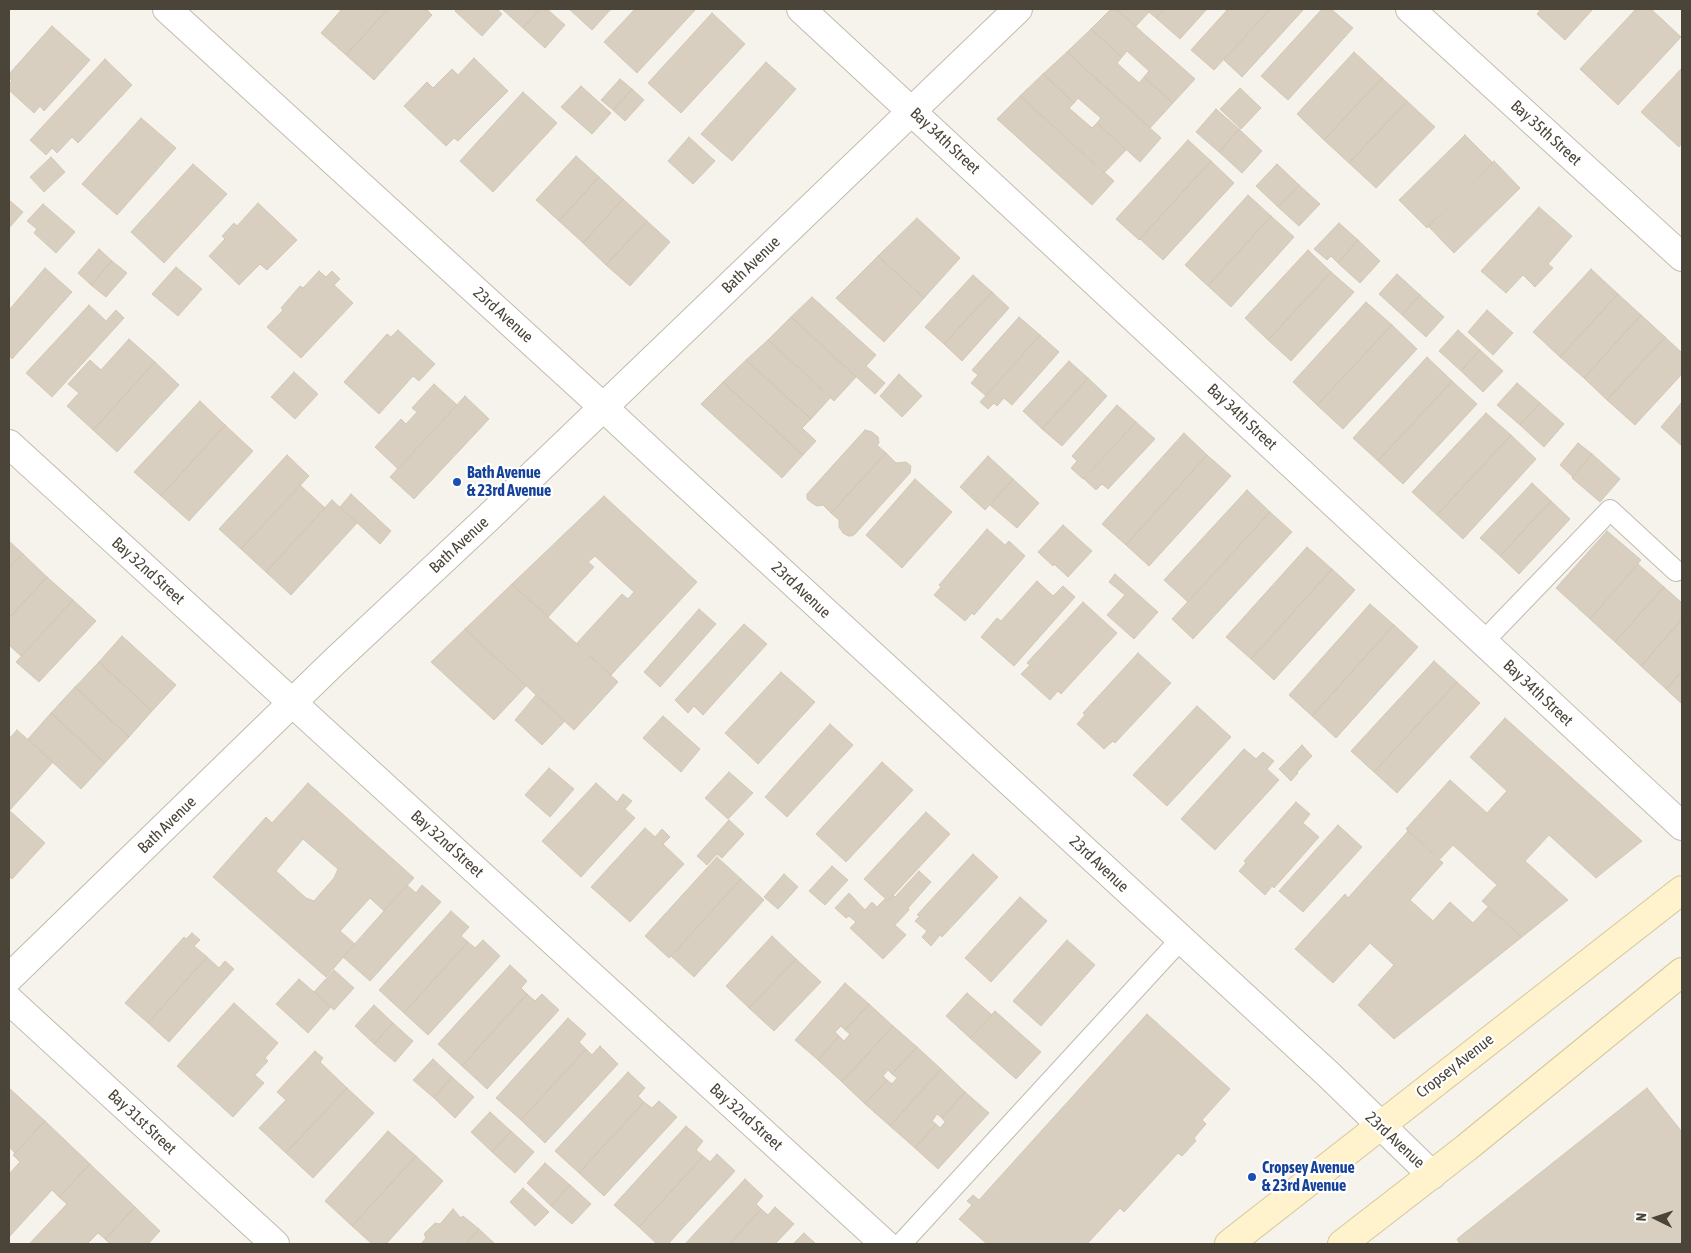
<!DOCTYPE html>
<html>
<head>
<meta charset="utf-8">
<style>
	body { margin:0 }
	#map { position:relative; width:1691px; height:1253px; overflow:hidden; background:#f6f3ec; font-family:"Asap Condensed",sans-serif }
	canvas { display:block }
	.frame { position:absolute; inset:0; border:10px solid #4b4439; pointer-events:none }
	.north { position:absolute; left:1631px; top:1193px; width:50px; height:50px; -webkit-text-stroke:4px #fff; paint-order:stroke; rotate:274deg; font-size:14px; font-weight:700; line-height:20px; text-align:center; color:#4b4439 }
	.north::after { content:''; display:block; margin:auto; width:18px; height:22px; background:#4b4439; clip-path:polygon(50% 0,100% 100%,50% 72%,0 100%) }
</style>
</head>
<body>
<div id="map">
<canvas width="1691" height="1253"></canvas>
<div class="frame"></div>
<div class="north">N</div>
</div>
<script>
const ctx = document.querySelector('canvas').getContext('2d');
ctx.lineJoin = 'round';
function fill(path, color) { ctx.fillStyle = color; ctx.fill(path, 'evenodd'); }
const toPath = rows => new Path2D(rows.map(r => 'M' + r).join(''));
function strokePath(path, color, width, dash) { ctx.strokeStyle = color; ctx.lineWidth = width; ctx.lineCap = dash ? 'butt' : 'round'; ctx.setLineDash(dash || []); ctx.stroke(path); }
function write(font, color, halo, rows, align = 'center') {
  ctx.font = font + ' "Asap Condensed",sans-serif'; ctx.lineWidth = 4.5; ctx.setLineDash([]); ctx.textBaseline = 'middle'; ctx.strokeStyle = halo; ctx.fillStyle = color; for (const [text, x, y, turn = 0] of rows) {
    ctx.save(); ctx.translate(x, y); ctx.rotate((+turn || 0) * Math.PI / 180); ctx.textAlign = isNaN(turn) ? turn : align; if (halo) ctx.strokeText(text, 0, 0); ctx.fillText(text, 0, 0); ctx.restore();
  }
}
const building = toPath([
	[342,9,388,9,346,55,321,33,342,9],
	[388,9,426,9,432,15,374,80,346,55,388,9],
	[457,9,497,9,502,14,482,36,455,11,457,9],
	[502,9,540,9,523,28,502,9],
	[540,9,547,9,565,25,545,48,523,28,540,9],
	[569,9,611,9,592,30,569,9],
	[635,9,696,9,637,73,604,42,635,9],
	[1111,9,1116,9,1195,79,1173,103,1144,77,1149,71,1127,51,1122,57,1091,29,1111,9],
	[1116,9,1164,9,1156,18,1149,12,1136,26,1116,9],
	[1164,9,1207,9,1180,39,1156,18,1164,9],
	[1228,9,1270,9,1214,70,1191,50,1228,9],
	[1270,9,1304,9,1242,77,1224,60,1270,9],
	[1322,9,1331,9,1353,28,1288,100,1261,76,1322,9],
	[1541,9,1593,9,1565,40,1537,14,1541,9],
	[1636,9,1651,9,1681,37,1618,105,1580,69,1636,9],
	[712,13,745,44,681,113,648,83,712,13],
	[52,26,90,60,44,111,40,106,34,113,9,90,9,84,12,81,9,78,9,74,52,26],
	[1091,29,1122,57,1117,63,1139,83,1144,77,1173,103,1150,128,1067,52,1091,29],
	[1067,52,1161,138,1140,162,1097,123,1101,118,1078,98,1074,103,1043,74,1067,52],
	[1354,52,1382,78,1324,140,1297,114,1354,52],
	[474,58,508,91,458,141,454,138,446,146,404,106,427,82,433,88,452,69,458,75,474,58],
	[105,59,132,85,78,143,72,137,57,153,52,148,46,155,30,140,105,59],
	[766,62,796,89,732,161,701,134,766,62],
	[1682,68,1682,143,1679,147,1641,112,1682,68],
	[1043,74,1074,103,1069,108,1092,128,1097,123,1126,150,1104,173,1020,96,1043,74],
	[1382,78,1407,101,1349,163,1324,140,1382,78],
	[620,79,632,89,613,110,601,100,620,79],
	[581,86,611,113,592,134,561,107,581,86],
	[1240,88,1261,108,1241,129,1220,109,1240,88],
	[632,89,644,100,625,121,613,110,632,89],
	[523,92,557,123,493,192,460,161,523,92],
	[1020,96,1114,181,1092,205,997,119,1020,96],
	[1407,101,1435,127,1376,188,1349,163,1407,101],
	[1216,109,1239,129,1219,152,1196,132,1216,109],
	[141,118,176,148,117,215,82,184,141,118],
	[1239,129,1262,151,1242,173,1219,152,1239,129],
	[1465,135,1493,163,1427,228,1399,200,1465,135],
	[689,137,715,161,693,184,668,161,689,137],
	[1188,140,1211,161,1139,240,1116,219,1188,140],
	[576,156,599,177,559,221,536,200,576,156],
	[51,157,65,172,44,192,30,177,51,157],
	[1211,161,1234,183,1163,260,1140,239,1211,161],
	[1494,161,1520,188,1454,253,1428,226,1494,161],
	[193,164,227,194,164,263,131,232,193,164],
	[1277,164,1299,185,1278,207,1256,186,1277,164],
	[599,177,623,199,583,243,559,221,599,177],
	[1299,185,1320,204,1299,226,1278,207,1299,185],
	[1248,195,1271,216,1208,286,1185,265,1248,195],
	[623,199,647,221,606,265,583,243,623,199],
	[9,200,23,212,9,228,9,200],
	[258,203,297,240,267,270,260,264,239,285,209,256,225,239,222,236,234,223,237,226,258,203],
	[43,204,75,232,56,253,34,233,37,229,27,221,43,204],
	[1539,207,1572,236,1548,264,1553,268,1535,287,1523,275,1506,293,1481,271,1539,207],
	[1271,216,1294,237,1231,307,1208,286,1271,216],
	[917,218,960,258,924,298,878,256,917,218],
	[647,221,670,242,630,286,606,265,647,221],
	[1339,223,1358,240,1338,263,1331,256,1327,260,1314,249,1339,223],
	[1358,240,1380,261,1360,283,1338,263,1358,240],
	[99,249,112,261,91,285,78,273,99,249],
	[1308,250,1331,272,1268,340,1245,318,1308,250],
	[878,256,924,298,884,342,836,298,878,256],
	[112,261,127,273,106,297,91,285,112,261],
	[176,267,202,289,178,316,152,294,176,267],
	[45,268,72,292,12,359,9,355,9,310,45,268],
	[1591,269,1618,294,1560,357,1533,332,1591,269],
	[319,271,326,277,332,271,340,279,334,285,353,303,301,358,267,327,283,310,281,308,300,286,303,288,319,271],
	[1331,272,1354,292,1291,361,1268,340,1331,272],
	[1397,274,1420,295,1402,315,1379,294,1397,274],
	[973,275,992,292,944,344,925,327,973,275],
	[992,292,1009,308,962,361,944,344,992,292],
	[1618,294,1641,315,1584,378,1560,357,1618,294],
	[1420,295,1444,317,1426,337,1402,315,1420,295],
	[812,297,876,355,866,366,885,383,875,394,791,317,812,297],
	[1366,302,1392,325,1317,405,1293,382,1366,302],
	[89,305,106,321,116,310,124,318,52,397,26,373,89,305],
	[1487,310,1513,333,1493,355,1468,332,1487,310],
	[1641,315,1665,337,1607,400,1584,378,1641,315],
	[791,317,856,377,834,401,768,340,791,317],
	[1019,317,1040,335,986,396,971,383,978,375,972,370,1019,317],
	[1392,325,1417,349,1343,429,1317,405,1392,325],
	[398,330,435,364,419,381,413,376,379,414,344,382,387,334,391,337,398,330],
	[1458,330,1480,350,1461,371,1439,351,1458,330],
	[1040,335,1059,352,1012,405,1004,398,997,406,994,403,988,409,980,402,1040,335],
	[1665,337,1682,353,1682,374,1635,425,1607,400,1665,337],
	[129,339,155,362,93,430,67,406,79,393,68,384,90,360,101,370,129,339],
	[768,340,831,397,811,419,746,360,768,340],
	[1480,350,1503,371,1483,392,1461,371,1480,350],
	[1427,357,1452,381,1378,461,1353,438,1427,357],
	[746,360,811,419,802,428,816,441,803,455,723,382,746,360],
	[1069,361,1088,378,1042,429,1023,411,1069,361],
	[155,362,179,385,117,452,93,430,155,362],
	[294,372,318,394,295,419,271,397,294,372],
	[899,374,922,396,902,417,880,396,899,374],
	[1088,378,1107,396,1062,446,1042,429,1088,378],
	[1452,381,1477,404,1403,484,1378,461,1452,381],
	[723,382,803,455,782,478,701,404,723,382],
	[1517,383,1540,403,1520,425,1497,405,1517,383],
	[434,384,457,405,398,469,375,447,401,419,406,424,417,412,412,408,434,384],
	[465,396,489,419,414,499,390,477,465,396],
	[200,401,225,425,161,496,134,472,200,401],
	[1682,402,1682,446,1661,427,1682,402],
	[1540,403,1564,424,1544,447,1520,425,1540,403],
	[1117,405,1136,422,1083,479,1071,468,1077,461,1072,456,1117,405],
	[1486,413,1511,435,1437,515,1412,492,1486,413],
	[1136,422,1155,439,1108,489,1102,484,1096,490,1084,479,1136,422],
	[225,425,253,451,189,521,161,496,225,425],
	[865,430,872,432,878,437,879,443,877,445,886,453,831,513,823,505,817,506,812,503,807,499,807,494,865,430],
	[1184,433,1207,455,1126,545,1102,524,1184,433],
	[1511,435,1536,459,1463,539,1437,515,1511,435],
	[1578,443,1592,454,1573,477,1560,465,1578,443],
	[886,453,896,463,906,462,911,466,910,473,855,534,852,536,848,536,843,533,839,527,839,520,831,513,886,453],
	[1592,454,1620,479,1600,502,1572,478,1592,454],
	[287,455,309,476,241,549,219,529,287,455],
	[1207,455,1231,476,1149,566,1126,545,1207,455],
	[988,456,1013,479,985,510,960,487,988,456],
	[915,479,952,512,902,568,866,535,915,479],
	[1013,479,1039,503,1017,528,990,505,1013,479],
	[1532,483,1551,501,1500,556,1480,538,1532,483],
	[300,485,325,508,266,572,241,549,300,485],
	[1247,490,1270,512,1188,602,1164,580,1247,490],
	[351,494,391,531,380,544,340,507,351,494],
	[604,496,697,582,611,675,577,643,622,594,628,599,634,592,595,556,588,562,594,567,548,617,512,584,604,496],
	[332,500,357,523,291,595,266,572,332,500],
	[1551,501,1570,519,1519,574,1500,556,1551,501],
	[1270,512,1292,532,1193,639,1172,619,1270,512],
	[1063,525,1092,551,1068,577,1054,564,1053,566,1038,552,1063,525],
	[987,529,1005,545,1009,541,1025,556,974,615,972,613,965,621,934,595,941,587,939,585,987,529],
	[1607,531,1641,560,1590,619,1556,588,1607,531],
	[9,541,23,554,9,568,9,541],
	[1307,547,1332,569,1251,659,1226,637,1307,547],
	[23,554,47,577,9,618,9,568,23,554],
	[1638,564,1664,587,1615,642,1590,619,1638,564],
	[1332,569,1355,590,1274,680,1251,659,1332,569],
	[1115,574,1158,612,1134,639,1107,615,1125,595,1109,582,1115,574],
	[47,577,73,600,21,656,9,645,9,618,47,577],
	[1037,581,1053,596,1063,586,1075,597,1014,666,981,637,997,618,1001,621,1037,581],
	[512,584,618,682,574,730,465,629,512,584],
	[1664,587,1682,603,1682,619,1641,666,1615,642,1664,587],
	[73,600,96,621,39,682,16,662,73,600],
	[1083,602,1117,633,1061,694,1058,691,1050,700,1021,674,1030,665,1027,663,1083,602],
	[1370,604,1394,625,1312,716,1289,695,1370,604],
	[699,609,716,624,660,687,644,672,699,609],
	[1682,619,1682,671,1666,689,1641,666,1682,619],
	[744,624,767,644,703,715,694,706,688,713,675,700,744,624],
	[1394,625,1418,647,1336,738,1312,716,1394,625],
	[465,629,526,686,494,720,431,662,465,629],
	[122,636,176,685,152,711,99,662,122,636],
	[1138,653,1171,683,1115,743,1113,741,1104,749,1077,724,1085,715,1083,713,1138,653],
	[1434,661,1457,682,1374,772,1351,751,1434,661],
	[99,662,152,711,129,737,75,687,99,662],
	[1682,671,1682,704,1666,689,1682,671],
	[781,672,815,702,758,764,725,733,781,672],
	[1457,682,1480,703,1397,793,1374,772,1457,682],
	[75,687,129,737,105,763,51,713,75,687],
	[536,695,565,721,542,745,515,720,536,695],
	[1197,706,1231,737,1167,806,1133,775,1197,706],
	[51,713,105,763,81,789,28,739,51,713],
	[663,716,700,749,681,772,643,738,663,716],
	[1505,718,1642,841,1596,878,1549,835,1525,861,1568,900,1522,937,1482,901,1497,885,1453,845,1440,859,1406,829,1450,780,1487,813,1507,791,1470,757,1505,718],
	[830,724,853,745,787,817,765,797,830,724],
	[17,730,53,762,9,811,9,739,17,730],
	[1302,745,1312,756,1297,772,1298,773,1291,781,1279,769,1302,745],
	[1244,749,1256,759,1263,752,1274,761,1267,769,1279,780,1215,850,1181,819,1244,749],
	[882,762,913,790,846,862,816,834,882,762],
	[549,768,574,789,550,817,525,795,549,768],
	[729,772,753,793,728,819,705,798,729,772],
	[308,783,414,878,384,911,370,898,340,931,355,944,326,977,213,877,266,817,272,823,308,783],
	[303,839,338,869,334,878,314,901,306,898,276,871,303,839],
	[596,783,617,802,623,794,632,801,625,809,635,818,581,877,542,841,596,783],
	[1296,802,1310,814,1303,823,1319,837,1274,888,1272,886,1265,895,1239,871,1246,863,1244,861,1296,802],
	[9,810,45,843,12,879,9,876,9,810],
	[926,812,950,834,888,901,864,879,926,812],
	[729,820,744,834,722,858,717,854,707,865,697,856,729,820],
	[1338,825,1362,847,1303,912,1279,891,1338,825],
	[645,828,655,837,662,829,670,837,663,844,684,864,630,922,591,887,645,828],
	[1408,831,1443,863,1410,900,1433,921,1450,902,1473,923,1488,907,1522,937,1394,1039,1358,1005,1394,965,1370,943,1333,983,1295,949,1345,894,1348,898,1408,831],
	[973,854,998,877,942,937,940,935,931,946,922,937,927,931,915,921,920,916,917,915,973,854],
	[717,857,741,879,669,958,645,936,717,857],
	[832,866,848,880,825,905,809,891,832,866],
	[919,871,931,882,908,908,909,910,895,925,906,935,883,959,850,928,856,922,849,916,846,918,835,908,849,893,865,910,872,902,877,907,885,899,888,901,893,895,895,897,919,871],
	[784,874,798,887,778,909,764,897,784,874],
	[741,879,764,900,694,977,671,956,741,879],
	[407,885,416,893,422,885,441,902,370,981,343,957,407,885],
	[1020,897,1047,921,991,982,965,958,1020,897],
	[451,911,469,927,461,936,468,942,404,1013,379,990,451,911],
	[192,933,200,940,194,946,207,957,148,1023,125,1003,184,937,186,939,192,933],
	[772,936,796,959,749,1008,726,986,772,936],
	[483,940,500,956,428,1035,404,1013,468,942,475,948,483,940],
	[1067,940,1095,965,1041,1026,1013,1001,1067,940],
	[207,957,219,968,225,961,234,969,169,1042,148,1023,207,957],
	[796,959,821,982,774,1031,749,1008,796,959],
	[510,965,527,981,521,988,527,994,462,1066,438,1044,510,965],
	[334,970,354,988,334,1010,314,992,334,970],
	[299,979,331,1007,308,1033,276,1004,299,979],
	[845,983,869,1004,845,1030,841,1026,835,1032,839,1036,818,1060,795,1040,845,983],
	[967,993,992,1015,970,1038,946,1016,967,993],
	[527,994,535,1001,542,994,559,1010,487,1089,462,1066,527,994],
	[234,1003,278,1043,265,1058,268,1061,255,1075,264,1083,233,1117,177,1066,234,1003],
	[869,1004,893,1026,842,1082,818,1060,839,1036,844,1041,850,1034,845,1030,869,1004],
	[374,1005,393,1023,374,1044,355,1026,374,1005],
	[995,1011,1041,1052,1016,1079,970,1038,995,1011],
	[1147,1014,1230,1089,1202,1120,1206,1124,1194,1138,1196,1141,1182,1156,1178,1153,1124,1212,1120,1208,1087,1244,987,1244,959,1219,972,1205,967,1201,973,1195,979,1200,1147,1014],
	[568,1018,586,1034,579,1042,586,1049,521,1120,496,1098,568,1018],
	[393,1023,413,1041,395,1062,374,1044,393,1023],
	[893,1026,917,1047,892,1074,888,1070,883,1076,887,1080,865,1104,842,1082,893,1026],
	[600,1046,618,1064,545,1143,521,1120,586,1049,592,1055,600,1046],
	[917,1047,941,1069,890,1126,865,1104,887,1080,892,1084,897,1078,892,1074,917,1047],
	[315,1051,323,1058,320,1062,347,1088,286,1153,259,1128,286,1100,277,1092,315,1051],
	[433,1059,452,1077,434,1098,413,1080,433,1059],
	[941,1069,965,1092,942,1118,937,1114,932,1121,936,1124,915,1148,890,1126,941,1069],
	[628,1072,645,1088,638,1096,644,1102,579,1173,555,1151,628,1072],
	[452,1077,474,1097,455,1118,434,1098,452,1077],
	[9,1088,45,1121,15,1153,9,1147,9,1088],
	[347,1088,374,1113,313,1178,286,1153,347,1088],
	[1647,1088,1682,1132,1682,1244,1460,1244,1457,1239,1647,1088],
	[965,1092,989,1113,938,1169,915,1148,936,1124,940,1128,945,1122,942,1118,965,1092],
	[659,1101,677,1117,604,1196,579,1173,644,1102,652,1108,659,1101],
	[490,1112,511,1131,492,1152,471,1132,490,1112],
	[45,1121,90,1164,59,1197,52,1190,9,1237,9,1174,20,1162,13,1155,45,1121],
	[686,1126,703,1141,696,1150,703,1156,639,1227,614,1205,686,1126],
	[388,1131,416,1156,352,1226,325,1201,388,1131],
	[511,1131,534,1152,515,1173,492,1152,511,1131],
	[717,1154,735,1171,668,1244,657,1244,639,1227,703,1156,710,1162,717,1154],
	[416,1156,443,1181,386,1244,372,1244,352,1226,416,1156],
	[545,1163,570,1185,551,1206,527,1183,545,1163],
	[90,1164,135,1207,105,1239,98,1233,87,1244,29,1244,67,1204,59,1197,90,1164],
	[745,1179,763,1196,756,1204,761,1209,730,1244,685,1244,745,1179],
	[570,1185,591,1204,572,1224,551,1206,570,1185],
	[523,1188,549,1212,535,1226,510,1202,523,1188],
	[135,1207,160,1231,148,1244,110,1244,105,1239,135,1207],
	[775,1207,794,1224,775,1244,730,1244,761,1209,768,1215,775,1207],
	[453,1209,461,1218,463,1216,479,1229,465,1244,421,1244,426,1238,424,1234,435,1223,440,1224,453,1209],
	[479,1229,495,1244,465,1244,479,1229],
	[804,1233,816,1244,793,1244,804,1233]
]);
fill(building, '#d8cfc1');
strokePath(building, '#d3c7b4', 1);
const service = toPath([
	[1483,642,1610,510,1676,571],
	[901,1244,1181,939]
]);
const minor = toPath([
	[167,9,603,407,661,461,1328,1074,1432,1175],
	[801,9,1682,826],
	[1410,9,1682,257],
	[9,444,885,1244],
	[9,1000,275,1244]
]);
const tertiary = toPath([
	[9,978,334,662,490,516,1018,9]
]);
const secondary = toPath([
	[1229,1244,1682,890],
	[1342,1244,1466,1148,1682,972]
]);
strokePath(service, '#c2bbae', 22);
strokePath(minor, '#c2bbae', 30);
strokePath(tertiary, '#c2bbae', 30);
strokePath(secondary, '#d6c79b', 30);
strokePath(service, '#fff', 20);
strokePath(minor, '#fff', 28);
strokePath(tertiary, '#fff', 28);
strokePath(secondary, '#fff3cd', 28);
for (const [x, y, r, color] of [
	[457,482,5,"#1a4fb4"],
	[1252,1177,5,"#1a4fb4"]
]) { const dot = new Path2D(); dot.arc(x, y, r, 0, 2 * Math.PI); ctx.fillStyle = color; ctx.fill(dot); strokePath(dot, '#fff', 2); }
write('16px', '#4b4439', '#fff', [
	["Bay 35th Street",1546,133,42],
	["Bay 34th Street",945,141,43],
	["Bath Avenue",751,265,-44],
	["23rd Avenue",503,315,42],
	["Bay 34th Street",1242,417,43],
	["Bath Avenue",459,545,-43],
	["Bay 32nd Street",148,571,42],
	["23rd Avenue",801,590,43],
	["Bay 34th Street",1538,693,43],
	["Bath Avenue",167,825,-44],
	["Bay 32nd Street",447,844,42],
	["23rd Avenue",1099,864,43],
	["Cropsey Avenue",1455,1066,-38],
	["Bay 32nd Street",746,1117,42],
	["Bay 31st Street",142,1122,43],
	["23rd Avenue",1395,1140,43]
]);
write('bold 16px', '#164399', '#fff', [
	["Bath Avenue",467,473],
	["& 23rd Avenue",467,491],
	["Cropsey Avenue",1262,1168],
	["& 23rd Avenue",1262,1186]
], 'left');
</script>
</body>
</html>
